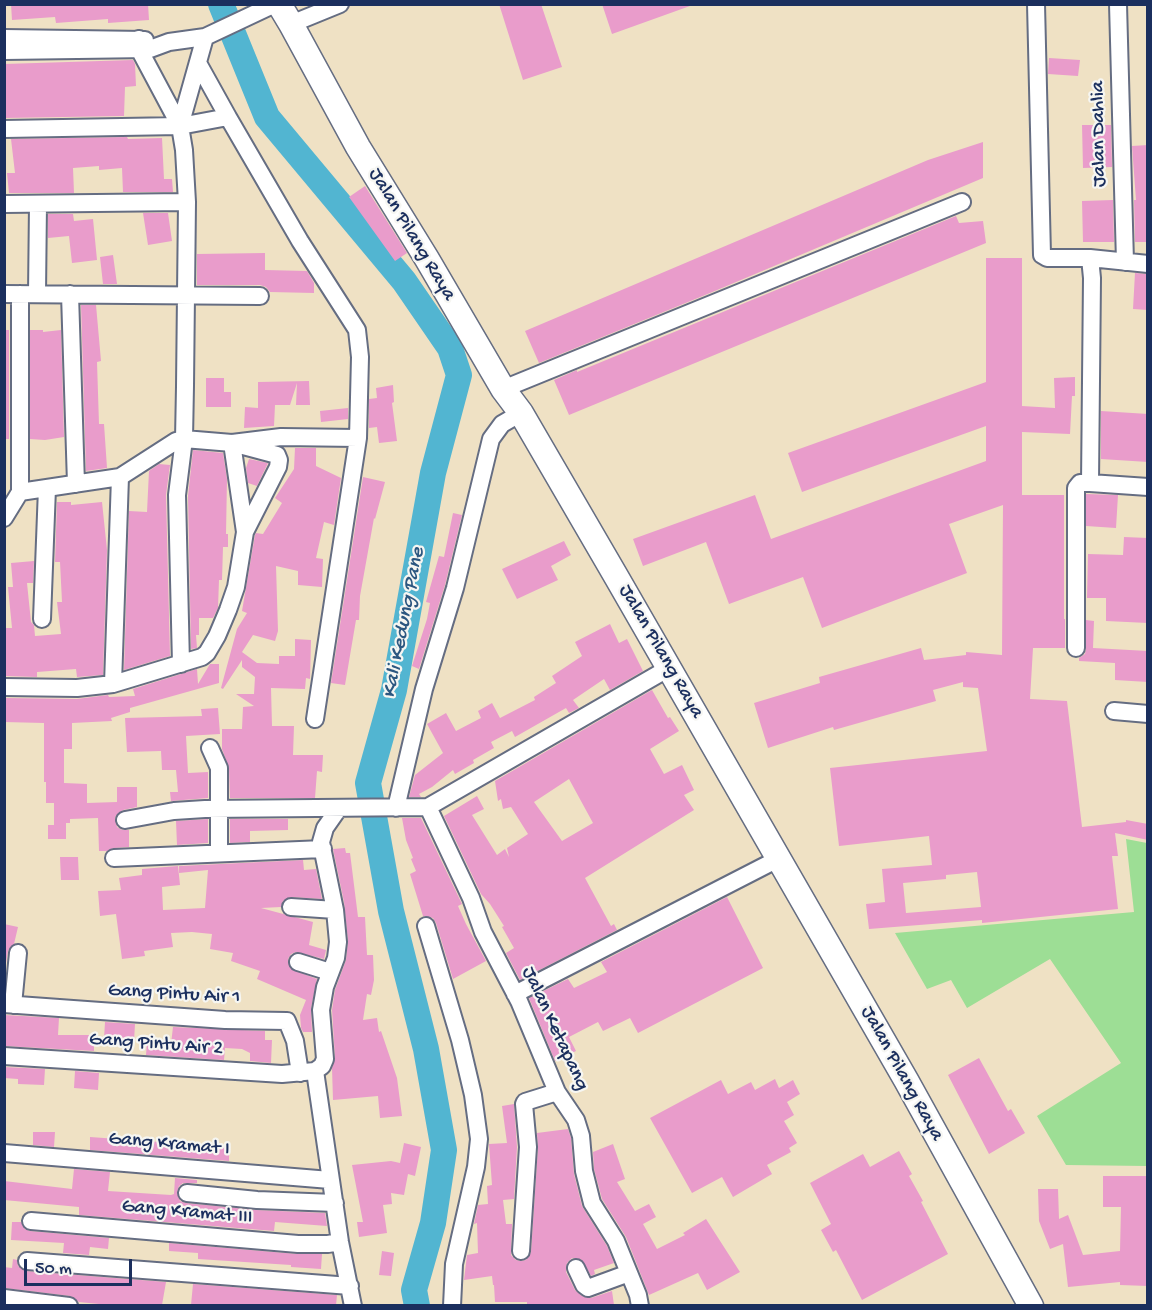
<!DOCTYPE html>
<html>
<head>
<meta charset="utf-8">
<style>
	body { margin:0 }
	#map { position:relative; width:1152px; height:1310px; overflow:hidden; background:#efe1c4; font-family:"Gochi Hand",sans-serif }
	canvas { display:block }
	.frame { position:absolute; inset:0; border:6px solid #1b2f5e; pointer-events:none }
	.scale { position:absolute; left:24px; top:1259px; width:108px; height:27px; box-sizing:border-box; border:3px solid #1b2f5e; border-top:0; padding-left:8px; font-size:18px; line-height:21px; white-space:nowrap; color:#1b2f5e; -webkit-text-stroke:4px #f6f6f2; paint-order:stroke }
</style>
</head>
<body>
<div id="map">
<canvas width="1152" height="1310"></canvas>
<div class="frame"></div>
<div class="scale">50 m</div>
</div>
<script>
const ctx = document.querySelector('canvas').getContext('2d');
ctx.lineJoin = 'round';
function fill(path, color) { ctx.fillStyle = color; ctx.fill(path, 'evenodd'); }
const toPath = rows => new Path2D(rows.map(r => 'M' + r).join(''));
function strokePath(path, color, width, dash) { ctx.strokeStyle = color; ctx.lineWidth = width; ctx.lineCap = dash ? 'butt' : 'round'; ctx.setLineDash(dash || []); ctx.stroke(path); }
function write(font, color, halo, rows, align = 'center') {
  ctx.font = font + ' "Gochi Hand",sans-serif'; ctx.lineWidth = 4.5; ctx.setLineDash([]); ctx.textBaseline = 'middle'; ctx.strokeStyle = halo; ctx.fillStyle = color; for (const [text, x, y, turn = 0] of rows) {
    ctx.save(); ctx.translate(x, y); ctx.rotate((+turn || 0) * Math.PI / 180); ctx.textAlign = isNaN(turn) ? turn : align; if (halo) ctx.strokeText(text, 0, 0); ctx.fillText(text, 0, 0); ctx.restore();
  }
}
fill(toPath([
	[1126,839,1147,843,1147,1166,1066,1165,1037,1116,1121,1063,1050,959,967,1008,951,980,927,989,895,933,1134,912]
]), '#9dde95');
strokePath(toPath([
	[221,4,267,117,404,281,450,348,459,375,433,473,394,690,368,783,391,911,426,1049,444,1150,433,1223,414,1290,417,1306]
]), '#52b5d1', 26);
fill(toPath([
	[11,4,148,4,149,20,108,23,108,19,56,23,55,17,12,20],
	[499,4,541,4,562,67,523,80],
	[602,4,690,4,690,6,612,34],
	[1049,58,1080,60,1078,76,1048,74],
	[133,60,135,64,136,86,125,87,124,116,4,118,4,64],
	[1082,125,1111,125,1112,167,1083,168],
	[127,137,128,139,162,138,164,179,172,179,173,192,123,192,122,168,99,170,99,166,73,168,74,193,9,193,7,173,15,173,11,139],
	[983,142,983,178,710,293,539,363,525,331,928,160],
	[1148,145,1148,242,1135,242,1134,200,1136,200,1132,146],
	[365,186,407,253,395,261,349,197],
	[1113,200,1114,242,1083,242,1082,201],
	[143,213,168,213,172,241,148,245],
	[48,214,73,214,74,221,93,219,97,260,72,263,69,236,48,238],
	[956,216,959,223,983,221,986,243,569,415,554,380,577,370,577,372],
	[265,253,265,270,307,271,314,283,314,293,270,292,266,287,260,285,197,285,197,254],
	[113,255,117,284,103,284,100,257],
	[986,258,1022,258,1022,406,1055,408,1054,378,1075,377,1075,396,1072,396,1070,434,1022,432,1022,495,1064,495,1064,619,1065,619,1065,648,1033,648,1030,699,1067,701,1082,827,1126,822,1126,820,1148,824,1148,840,1115,833,1118,856,1112,856,1118,909,982,923,982,920,869,929,866,904,885,902,882,869,932,865,929,836,839,846,830,768,987,751,978,688,963,687,963,682,933,690,936,701,834,730,833,727,768,748,754,703,820,683,819,677,921,648,924,660,966,655,966,652,1002,655,1003,505,949,524,967,573,822,628,803,577,729,604,706,542,643,566,633,539,755,495,771,539,986,461,986,426,802,492,788,453,986,382],
	[977,872,981,907,906,913,903,883,946,879,946,875],
	[1135,273,1148,274,1148,310,1133,309],
	[81,305,96,305,101,361,97,362,99,424,104,424,107,468,86,471],
	[4,330,9,330,9,439,4,439],
	[30,330,43,330,43,332,61,330,64,437,45,440,30,439],
	[206,378,224,378,224,392,231,392,231,407,206,407],
	[309,381,310,405,296,405,297,383,290,405,275,405,274,426,244,428,245,407,258,408,258,382],
	[393,385,394,402,392,403,397,441,379,443,377,427,369,428,369,399,377,398,376,388],
	[348,408,348,419,321,422,320,411],
	[1101,411,1148,414,1148,462,1101,459],
	[295,448,316,448,316,466,341,478,334,525,324,522,316,558,323,559,322,587,298,585,298,571,276,566,278,631,275,641,253,635,242,652,257,663,279,664,279,656,295,656,295,639,311,640,310,679,306,678,305,689,271,688,272,726,294,726,293,755,323,755,322,772,317,771,315,798,230,798,229,768,222,749,222,729,242,729,243,707,254,706,236,694,254,694,255,677,242,667,242,660,223,689,221,688,237,629,247,613,242,611,255,535,256,533,263,534,282,503,275,498,294,469],
	[193,450,223,453,227,479,226,534,228,534,228,547,223,547,222,580,219,580,218,608,213,618,199,618,199,635,196,635,197,648,191,649,188,496],
	[249,459,268,463,257,486,248,483,246,468],
	[159,464,170,465,166,495,170,656,124,670,129,511,147,512,149,471],
	[363,477,385,482,375,519,374,518,360,596,359,620,356,620,345,685,331,683],
	[1086,494,1118,495,1116,528,1086,526],
	[57,502,71,502,71,505,102,502,107,550,103,675,77,677,76,669,37,672,37,677,4,676,4,628,12,628,8,587,13,587,11,563,34,561,33,583,27,583,31,622,34,625,35,636,61,634,57,602,62,602,60,562,55,562],
	[453,513,462,515,445,585,419,669,412,666,427,619,430,603,426,602,439,556,444,557],
	[1124,537,1148,538,1148,623,1106,621,1106,598,1087,598,1088,554,1123,555],
	[564,541,571,555,551,566,558,580,517,599,502,569],
	[1086,620,1094,621,1093,648,1148,651,1148,682,1115,680,1115,663,1079,661,1079,658,1085,654,1086,649],
	[610,624,619,643,627,639,643,671,610,690,604,679,573,700,579,708,569,713,566,708,515,737,512,731,491,742,494,748,473,760,474,763,455,774,453,770,432,787,419,794,421,797,409,797,415,775,443,753,427,724,446,713,456,731,481,718,478,711,492,703,500,718,535,700,534,697,556,683,552,676,582,656,575,642],
	[210,664,219,664,219,683,130,708,130,712,111,718,112,721,72,723,72,749,64,749,64,783,87,784,87,803,117,802,117,787,137,787,137,807,123,810,115,817,117,827,122,830,129,830,129,847,114,848,107,851,99,851,98,818,70,819,70,823,66,823,66,839,48,839,48,825,54,825,54,803,46,803,46,782,44,782,44,723,4,722,5,698,77,699,108,695,109,697,135,696,133,689,197,669,198,684],
	[652,690,668,718,670,717,679,731,650,749,664,774,682,765,694,790,684,795,694,810,585,878,611,926,614,924,617,930,520,980,506,953,514,948,502,927,504,926,490,904,481,894,444,816,477,796,484,809,472,815,497,855,505,849,509,857,507,848,528,834,511,807,503,809,501,799,498,801,495,781],
	[569,779,593,823,562,841,534,802],
	[218,708,220,734,186,736,188,773,208,772,208,798,171,801,170,792,178,792,176,770,162,770,161,751,127,752,125,718,202,716,201,709],
	[402,818,421,818,461,902,462,904,458,906,466,924,486,961,453,979,436,923,433,918,423,916,410,874,416,871,411,859,413,858,406,840],
	[208,819,208,843,177,845,176,821],
	[230,819,288,819,288,830,250,831,250,842,230,843],
	[345,848,346,853,350,853,358,917,365,917,367,955,373,955,374,980,371,995,367,994,363,1020,377,1018,379,1032,381,1031,397,1078,402,1116,380,1118,378,1096,333,1100,332,1068,335,1058,332,1010,335,990,346,960,348,941,344,902,333,849],
	[60,857,78,857,79,880,61,880],
	[303,860,304,870,316,869,322,899,291,897,283,901,281,907,261,908,313,922,309,945,326,950,324,959,296,952,291,954,288,959,291,969,317,979,311,1008,312,1032,303,1032,301,1028,300,1015,306,1000,257,979,260,971,231,961,233,953,210,949,212,934,192,932,171,933,173,947,144,951,145,956,122,959,116,914,100,916,98,891,121,890,119,878,142,875,142,869,178,866,180,885,162,887,163,910,205,908,208,870,179,873,179,866],
	[727,897,763,968,638,1033,630,1018,603,1031,598,1022,569,1037,576,1051,555,1061,529,998,568,979,574,988,607,972,601,962],
	[4,924,18,927,14,944,8,951,6,963,4,963],
	[4,1015,59,1018,58,1035,94,1035,94,1051,4,1046],
	[105,1022,135,1024,134,1041,104,1039],
	[173,1027,265,1031,265,1040,272,1040,271,1063,250,1061,250,1053,242,1049,225,1048,224,1060,146,1055,147,1042,171,1044],
	[979,1058,1008,1111,1011,1109,1025,1133,989,1154,948,1075],
	[4,1067,45,1069,44,1085,18,1084,18,1079,4,1078],
	[75,1071,99,1073,98,1090,74,1088],
	[775,1079,779,1088,793,1080,800,1094,787,1102,794,1115,784,1121,797,1143,789,1148,791,1152,767,1165,772,1174,733,1197,722,1177,692,1193,650,1118,721,1080,728,1094,751,1082,755,1090],
	[514,1104,517,1147,514,1199,503,1200,506,1224,512,1224,511,1255,516,1260,521,1261,526,1260,531,1252,538,1148,537,1133,568,1129,571,1138,574,1174,582,1206,607,1246,614,1263,594,1270,595,1274,591,1276,582,1260,572,1258,567,1263,566,1272,575,1290,582,1296,591,1298,612,1291,614,1305,527,1305,527,1302,495,1302,494,1285,493,1285,492,1276,464,1280,467,1255,478,1253,477,1223,474,1224,478,1205,488,1204,487,1186,492,1185,489,1144,507,1143,502,1106],
	[33,1132,55,1132,54,1147,33,1145],
	[90,1137,229,1147,229,1161,90,1150],
	[404,1143,421,1147,415,1176,408,1174,404,1195,391,1193,392,1204,383,1205,387,1233,359,1237,357,1222,363,1222,352,1165,391,1161,400,1163],
	[613,1144,625,1179,617,1182,635,1211,649,1204,656,1217,643,1224,657,1249,685,1235,683,1233,706,1219,740,1272,707,1290,698,1273,649,1295,626,1237,602,1199,594,1169,593,1152],
	[899,1151,912,1174,909,1176,923,1201,921,1202,948,1254,862,1300,836,1250,833,1252,821,1230,831,1224,810,1183,863,1154,870,1167],
	[74,1169,110,1172,108,1191,171,1195,174,1194,175,1178,197,1180,197,1183,183,1183,179,1186,177,1193,180,1201,186,1203,256,1210,325,1213,327,1226,275,1222,274,1231,79,1215,79,1207,4,1200,4,1181,72,1189],
	[1103,1176,1148,1176,1148,1286,1120,1285,1120,1282,1068,1287,1063,1244,1050,1249,1039,1221,1038,1189,1058,1189,1059,1219,1068,1215,1083,1255,1120,1251,1121,1207,1103,1207],
	[12,1222,21,1222,25,1229,30,1231,109,1238,108,1249,90,1247,89,1255,63,1253,64,1243,11,1240],
	[169,1243,297,1254,322,1254,321,1269,291,1267,291,1265,198,1259,198,1253,169,1251],
	[382,1251,394,1253,391,1276,379,1275],
	[13,1259,17,1260,18,1266,26,1271,166,1282,162,1305,109,1305,79,1302,70,1296,4,1288,4,1267,12,1268],
	[193,1284,337,1295,336,1305,191,1305]
]), '#e99ccb');
const minor = toPath([
	[1036,4,1042,255,1047,258,1090,258,1148,264],
	[1118,4,1125,262],
	[291,24,340,4],
	[4,38,145,40],
	[139,39,140,51,180,126,184,150,187,202,185,386,184,439,177,495,181,664],
	[4,51,150,49,169,42,205,37,275,4],
	[198,63,228,117],
	[180,126,205,37],
	[4,129,180,126,228,117,300,241,357,330,360,357,358,438],
	[4,204,187,202],
	[4,294,260,296],
	[37,294,38,204],
	[70,294,76,484],
	[503,389,962,202],
	[1090,483,1092,278,1090,258],
	[4,518,20,492,20,294],
	[245,532,232,443,281,437,358,438,315,719],
	[42,619,47,488],
	[1076,648,1076,488,1080,483,1090,483,1148,487],
	[113,684,120,477],
	[4,687,77,688,113,684,202,657,207,653,217,636,228,610,236,587,245,532,278,467,279,460,277,455,232,443,184,439,176,441,120,477,20,492],
	[1114,711,1148,714],
	[210,748,219,768,219,853],
	[428,807,471,898,483,932,519,1001,557,1092,576,1120,581,1136,584,1171,592,1203,616,1241,638,1295,640,1306],
	[396,808,424,689,455,588,491,439,502,424,521,413],
	[125,820,174,811,205,809,428,807,669,668],
	[114,858,323,849],
	[291,907,335,910],
	[426,926,460,1040,473,1095,479,1139,476,1167,454,1264,452,1306],
	[298,962,330,972],
	[515,994,778,859],
	[4,1004,225,1020,287,1021,295,1041,300,1073],
	[13,1005,18,953],
	[4,1056,282,1074,315,1071,322,1066,325,1059,321,1010,325,987,336,958,338,942,335,910,321,842,325,828,339,808],
	[315,1071,340,1242,353,1306],
	[4,1153,330,1180],
	[187,1193,257,1200,335,1203],
	[31,1221,298,1244,328,1244,340,1242],
	[521,1251,528,1147,524,1104,525,1102,557,1092],
	[27,1261,350,1286],
	[576,1268,584,1285,588,1288,629,1273],
	[4,1298,69,1306]
]);
const highway = toPath([
	[279,4,291,24,358,147,427,259,503,389,521,413,617,578,906,1080,1031,1306]
]);
strokePath(minor, '#656d82', 20);
strokePath(highway, '#656d82', 27);
strokePath(minor, '#fff', 16);
strokePath(highway, '#fff', 24);
write('20px', '#1b2f5e', '#f6f6f2', [
	["Jalan Dahlia",1100,134,-91],
	["Jalan Pilang Raya",411,235,59],
	["Jalan Pilang Raya",660,652,60],
	["Gang Pintu Air 1",174,995,3],
	["Jalan Ketapang",554,1029,65],
	["Gang Pintu Air 2",156,1045,4],
	["Jalan Pilang Raya",901,1074,61],
	["Gang Kramat I",169,1145,5],
	["Gang Kramat III",187,1213,5]
]);
write('italic 21px', '#2c5780', '#f6f6f2', [
	["Kali Kedung Pane",405,623,-79]
]);
</script>
</body>
</html>
